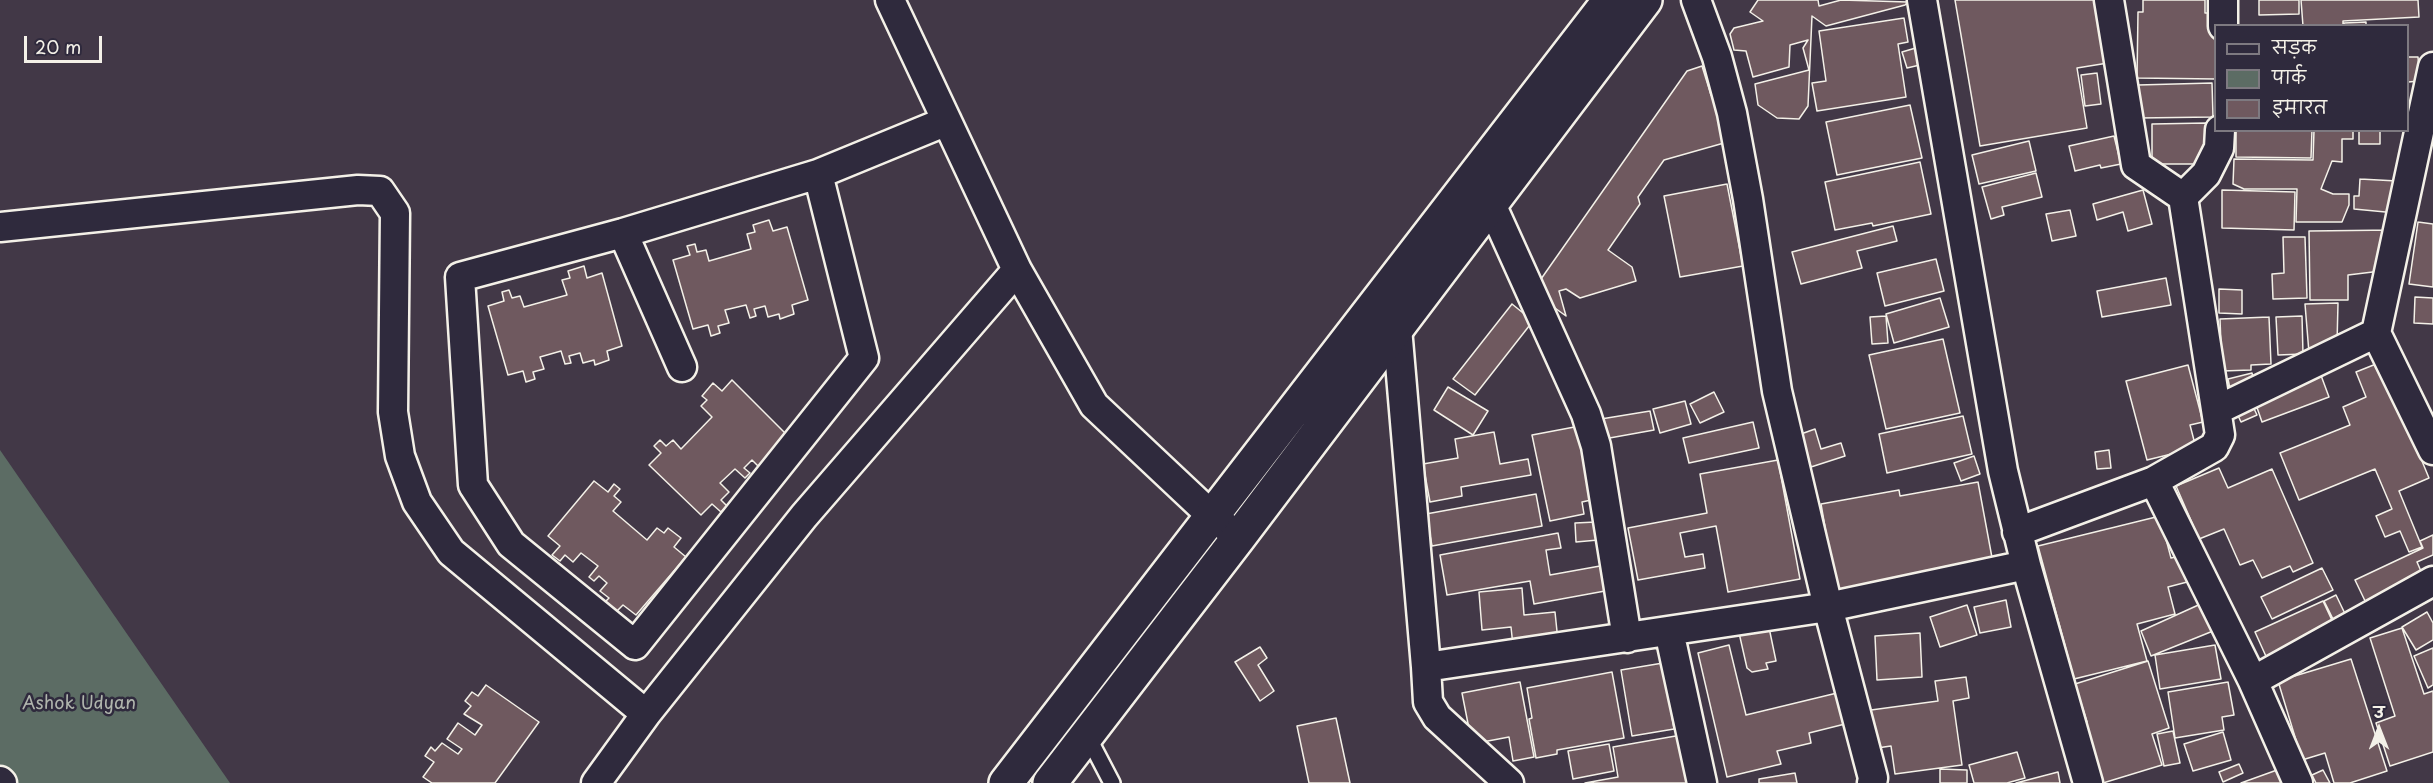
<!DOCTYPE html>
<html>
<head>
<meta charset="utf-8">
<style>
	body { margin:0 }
	#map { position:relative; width:2433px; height:783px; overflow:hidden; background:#423847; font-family:"Playpen Sans","Playpen Sans Deva",sans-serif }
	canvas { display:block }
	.legend { position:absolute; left:2214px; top:24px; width:195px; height:108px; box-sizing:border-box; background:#2f2a3d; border:2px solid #7e7a81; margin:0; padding:8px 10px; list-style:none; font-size:18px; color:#f4f1e8 }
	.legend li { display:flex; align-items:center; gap:12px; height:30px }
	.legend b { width:30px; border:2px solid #7e7a81 }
	.north { position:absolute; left:2349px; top:699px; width:60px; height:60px; -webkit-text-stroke:4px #2f2a3d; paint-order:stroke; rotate:0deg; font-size:16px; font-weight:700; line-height:24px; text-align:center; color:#f4f1e8 }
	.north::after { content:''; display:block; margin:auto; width:21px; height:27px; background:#f4f1e8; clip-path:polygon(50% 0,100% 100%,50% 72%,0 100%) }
	.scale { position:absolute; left:24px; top:36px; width:78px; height:27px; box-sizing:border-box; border:3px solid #f4f1e8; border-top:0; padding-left:8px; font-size:18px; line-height:21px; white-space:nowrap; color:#f4f1e8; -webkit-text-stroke:4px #2f2a3d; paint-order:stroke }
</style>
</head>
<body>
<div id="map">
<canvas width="2433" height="783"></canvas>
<ul class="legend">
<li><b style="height:8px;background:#2f2a3d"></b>सड़क</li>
<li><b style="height:16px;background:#5c6c64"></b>पार्क</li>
<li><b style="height:16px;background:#6f595f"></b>इमारत</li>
</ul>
<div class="north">उ</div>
<div class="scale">20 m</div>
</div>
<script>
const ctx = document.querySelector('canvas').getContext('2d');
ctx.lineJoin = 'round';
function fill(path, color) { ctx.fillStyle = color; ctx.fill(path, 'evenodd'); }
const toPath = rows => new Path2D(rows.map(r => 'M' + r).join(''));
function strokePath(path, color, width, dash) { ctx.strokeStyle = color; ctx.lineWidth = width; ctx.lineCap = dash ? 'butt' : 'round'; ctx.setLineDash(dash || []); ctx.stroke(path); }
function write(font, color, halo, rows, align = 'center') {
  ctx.font = font + ' "Playpen Sans",sans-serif'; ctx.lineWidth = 5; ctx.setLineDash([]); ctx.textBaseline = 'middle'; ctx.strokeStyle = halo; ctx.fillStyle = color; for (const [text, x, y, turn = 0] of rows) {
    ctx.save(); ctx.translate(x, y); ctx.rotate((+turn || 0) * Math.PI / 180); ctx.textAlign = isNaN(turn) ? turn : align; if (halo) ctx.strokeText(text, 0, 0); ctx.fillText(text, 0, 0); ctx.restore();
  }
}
fill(toPath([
	[0,450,230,783,0,783]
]), '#5c6c64');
const building = toPath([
	[1758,0,1818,0,1819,6,1841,0,1908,2,1905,5,1826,26,1812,16,1808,106,1799,119,1777,118,1758,105,1755,84,1809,70,1803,48,1808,40,1790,45,1789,67,1753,77,1746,51,1734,50,1730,34,1734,28,1763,21,1750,12,1758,0],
	[1955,0,2104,0,2114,62,2077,68,2087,128,1980,146,1955,0],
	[2143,0,2205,0,2205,13,2217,13,2216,79,2137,78,2138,12,2143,12,2143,0],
	[2259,0,2299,0,2299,14,2259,15,2259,0],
	[2301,0,2418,0,2419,17,2343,21,2343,26,2303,26,2301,0],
	[1904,18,1908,42,1898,44,1906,97,1817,111,1812,83,1826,81,1819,31,1904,18],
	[2366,22,2366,26,2344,26,2344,23,2366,22],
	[1919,47,1924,64,1907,68,1902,52,1919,47],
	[2408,57,2418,57,2420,81,2408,82,2408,57],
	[1702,66,1711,95,1719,100,1731,141,1664,160,1638,197,1640,204,1608,250,1632,267,1636,281,1580,298,1566,289,1559,291,1566,316,1548,303,1541,279,1687,71,1702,66],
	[2097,73,2101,104,2085,106,2081,75,2097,73],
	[2212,83,2213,117,2139,118,2138,85,2212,83],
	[1910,105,1922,158,1837,175,1826,122,1910,105],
	[2206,123,2206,164,2152,164,2152,124,2206,123],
	[2236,130,2312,130,2311,158,2236,157,2236,130],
	[2314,130,2353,130,2353,139,2342,139,2342,162,2332,161,2321,189,2333,194,2349,194,2349,205,2342,222,2296,222,2297,189,2244,189,2233,184,2234,159,2313,160,2314,130],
	[2359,130,2380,130,2380,144,2359,144,2359,130],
	[2114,136,2121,164,2101,168,2100,165,2075,171,2069,146,2114,136],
	[2029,141,2036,171,1979,184,1972,155,2029,141],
	[1920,162,1931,214,1873,226,1872,223,1835,230,1825,182,1920,162],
	[2036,173,2042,197,2002,207,2004,215,1991,219,1982,187,2036,173],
	[2360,179,2397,181,2396,213,2354,209,2354,196,2359,196,2360,179],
	[1727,184,1743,266,1680,277,1664,196,1727,184],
	[2143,190,2152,224,2128,231,2123,212,2097,220,2093,204,2143,190],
	[2222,190,2295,192,2294,230,2222,228,2222,190],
	[2070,210,2076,236,2052,241,2046,214,2070,210],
	[769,220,773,231,787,227,808,300,792,305,794,314,780,319,779,314,768,317,765,306,754,309,756,316,750,318,746,305,725,310,729,323,718,326,720,333,711,336,708,325,693,329,673,260,690,255,687,246,695,244,697,252,706,250,709,261,751,249,747,234,755,232,753,225,769,220],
	[2418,222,2433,224,2433,287,2409,284,2418,222],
	[1893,226,1897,241,1857,251,1862,268,1801,284,1792,252,1893,226],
	[2394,230,2381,271,2348,275,2348,300,2310,300,2309,231,2394,230],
	[2283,237,2305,237,2307,298,2273,299,2272,274,2284,273,2283,237],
	[1936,259,1944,291,1885,306,1877,273,1936,259],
	[584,266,587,278,602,273,622,346,607,351,609,360,595,365,594,360,583,363,580,353,569,356,571,363,565,364,561,351,540,357,544,369,533,372,535,379,526,382,523,371,508,375,488,306,504,301,502,292,509,290,512,298,520,296,524,307,567,295,562,280,570,278,568,271,584,266],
	[2166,278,2171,305,2102,317,2097,291,2166,278],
	[2219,289,2242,290,2242,314,2219,313,2219,289],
	[2415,297,2433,298,2433,324,2414,323,2415,297],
	[1940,298,1949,327,1894,343,1886,314,1940,298],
	[2338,303,2337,344,2309,353,2305,304,2338,303],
	[1512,304,1533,321,1475,395,1453,379,1512,304],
	[1886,316,1888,343,1872,344,1870,317,1886,316],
	[2302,316,2303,354,2278,355,2276,317,2302,316],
	[2269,317,2271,364,2251,365,2251,370,2222,371,2220,319,2269,317],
	[1943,339,1960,413,1886,429,1869,355,1943,339],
	[2381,362,2429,478,2399,491,2422,547,2409,552,2400,531,2385,537,2376,516,2392,509,2375,469,2299,500,2280,453,2350,425,2343,407,2366,397,2356,372,2381,362],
	[2188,365,2203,422,2190,425,2196,448,2147,460,2126,381,2188,365],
	[2319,370,2329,397,2262,422,2253,396,2319,370],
	[2252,373,2255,388,2231,394,2228,379,2252,373],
	[732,380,786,434,776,446,781,453,760,468,752,460,744,468,750,473,745,478,735,469,720,483,729,492,721,500,727,506,721,512,712,504,701,515,649,465,661,453,654,446,660,440,666,446,673,440,681,449,712,417,701,406,707,400,702,396,713,383,722,391,732,380],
	[1448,387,1488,411,1473,435,1434,410,1448,387],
	[1714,392,1724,412,1700,423,1690,404,1714,392],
	[2250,400,2257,415,2241,422,2234,407,2250,400],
	[1685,401,1691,424,1660,433,1653,409,1685,401],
	[1650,411,1654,430,1604,439,1601,419,1650,411],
	[1963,416,1972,454,1887,473,1879,434,1963,416],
	[1753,422,1759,448,1689,463,1683,438,1753,422],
	[1585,425,1600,498,1582,502,1584,514,1550,521,1532,435,1585,425],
	[1815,429,1821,449,1841,443,1845,456,1811,467,1801,434,1815,429],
	[1494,432,1500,464,1528,459,1531,475,1461,487,1462,496,1430,502,1423,464,1458,458,1455,439,1494,432],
	[2109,450,2111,468,2097,469,2095,452,2109,450],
	[1974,456,1980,474,1961,481,1954,463,1974,456],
	[1778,460,1800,579,1728,592,1716,526,1680,533,1685,557,1703,554,1705,568,1638,580,1628,528,1707,513,1700,474,1778,460],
	[2219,468,2228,488,2272,469,2313,563,2293,572,2290,566,2262,578,2253,560,2240,565,2224,529,2199,539,2176,486,2219,468],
	[594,481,608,492,614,484,620,489,614,496,621,502,613,511,647,540,657,528,664,533,668,528,681,538,674,547,686,557,636,615,623,605,617,611,605,602,609,598,600,591,607,583,599,576,594,581,589,577,598,566,581,553,573,562,565,555,560,561,552,555,560,546,548,536,594,481],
	[1978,482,1993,563,1836,591,1821,504,1899,490,1900,496,1978,482],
	[1536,494,1542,526,1432,546,1426,514,1536,494],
	[2160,516,2171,558,2184,555,2191,581,2168,587,2175,614,2137,624,2147,661,2074,679,2038,546,2160,516],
	[1596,522,1598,540,1576,542,1575,523,1596,522],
	[1558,533,1561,548,1546,550,1550,575,1600,566,1605,591,1534,604,1530,581,1447,595,1440,555,1558,533],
	[2433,535,2433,555,2417,562,2424,578,2367,605,2355,580,2423,548,2420,541,2433,535],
	[2322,568,2333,590,2272,619,2261,597,2322,568],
	[1522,588,1524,615,1555,612,1558,641,1513,646,1511,627,1482,630,1479,592,1522,588],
	[2336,595,2349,622,2337,627,2324,601,2336,595],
	[2006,600,2011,627,1980,633,1974,607,2006,600],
	[2323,601,2337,631,2269,663,2255,632,2323,601],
	[2205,602,2218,629,2151,656,2141,631,2205,602],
	[1967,605,1977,635,1940,647,1930,617,1967,605],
	[2427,612,2433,623,2433,640,2416,650,2402,627,2427,612],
	[1767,618,1776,661,1766,663,1768,669,1752,672,1747,668,1737,624,1767,618],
	[2402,628,2424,694,2433,691,2433,752,2390,766,2376,723,2395,716,2370,638,2402,628],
	[1920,633,1922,677,1877,680,1875,636,1920,633],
	[1729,645,1746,715,1837,693,1845,724,1809,733,1811,743,1777,751,1781,764,1727,777,1698,653,1729,645],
	[2215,645,2221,679,2160,689,2155,655,2215,645],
	[1260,647,1267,658,1258,665,1274,691,1260,701,1235,662,1260,647],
	[2433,648,2433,685,2428,688,2414,656,2433,648],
	[2351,659,2387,771,2350,783,2334,783,2325,753,2302,760,2278,681,2351,659],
	[2148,661,2169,728,2152,734,2162,765,2103,783,2084,724,2087,722,2075,684,2148,661],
	[1663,663,1674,729,1632,736,1621,670,1663,663],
	[1612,672,1624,738,1557,750,1557,754,1536,758,1529,719,1532,718,1527,688,1612,672],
	[1966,677,1969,698,1953,701,1962,765,1895,774,1891,746,1877,748,1871,710,1938,701,1935,681,1966,677],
	[1520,682,1534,757,1513,761,1509,737,1472,744,1462,693,1520,682],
	[2228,682,2234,715,2222,717,2224,730,2175,738,2168,692,2228,682],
	[486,685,539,722,495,783,432,783,423,777,434,762,425,756,431,747,435,751,442,743,458,754,462,749,447,739,458,723,475,735,482,725,464,714,471,706,465,701,472,692,478,696,486,685],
	[1336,718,1350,783,1309,783,1297,726,1336,718],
	[2173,731,2180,763,2164,766,2157,734,2173,731],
	[2223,732,2231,760,2193,771,2184,744,2223,732],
	[1687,734,1695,783,1585,783,1618,777,1613,747,1687,734],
	[1609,744,1614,771,1573,779,1568,751,1609,744],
	[2017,752,2025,778,2007,783,1974,783,1969,765,2017,752],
	[2239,764,2243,773,2223,782,2219,772,2239,764],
	[1940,769,1967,770,1967,783,1940,783,1940,769],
	[2277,770,2282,783,2241,783,2277,770],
	[2323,770,2330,783,2316,783,2312,775,2323,770],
	[2058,772,2060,783,2016,783,2058,772],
	[1795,773,1797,783,1759,783,1759,779,1795,773]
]);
fill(building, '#6f595f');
strokePath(building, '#f4f1e8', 1.5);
const lane = toPath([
	[1087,735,1112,783]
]);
const street = toPath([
	[890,0,1017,270,1094,405,1212,516,1239,537],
	[1696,0,1717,57,1732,113,1748,199,1777,391,1828,607,1873,778,1872,783],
	[1922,0,2003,471,2026,565,2088,783],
	[2109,0,2136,165,2183,197,2220,435,2214,447,2154,481,2253,681,2298,783],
	[2223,0,2223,26],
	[818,174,864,358,635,645,511,544,473,485,460,277,623,233,818,174,947,121],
	[2183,197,2206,174,2219,148,2220,130],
	[1491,204,1586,414,1596,446,1627,638],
	[0,227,358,190,380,191,395,213,393,412,400,456,417,502,451,552,646,714],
	[623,233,682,367],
	[1397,328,1426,667],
	[2376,333,2433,450],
	[2217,410,2376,333,2433,67],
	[2017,532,2154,481],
	[1669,631,1702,783],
	[2253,681,2433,581],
	[0,781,2,783],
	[596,783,646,714,804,516,1017,270],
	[1509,783,1437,717,1428,702,1426,667,1828,607,2026,565]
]);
const primary = toPath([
	[1006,783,1610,0],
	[1050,783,1239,537,1645,0]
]);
strokePath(lane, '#f4f1e8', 20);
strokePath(street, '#f4f1e8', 33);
strokePath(primary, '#f4f1e8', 38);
strokePath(lane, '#2f2a3d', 15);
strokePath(street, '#2f2a3d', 28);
strokePath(primary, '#2f2a3d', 33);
write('18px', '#b0b5ad', '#2f2a3d', [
	["Ashok Udyan",79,704]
]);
</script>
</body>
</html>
